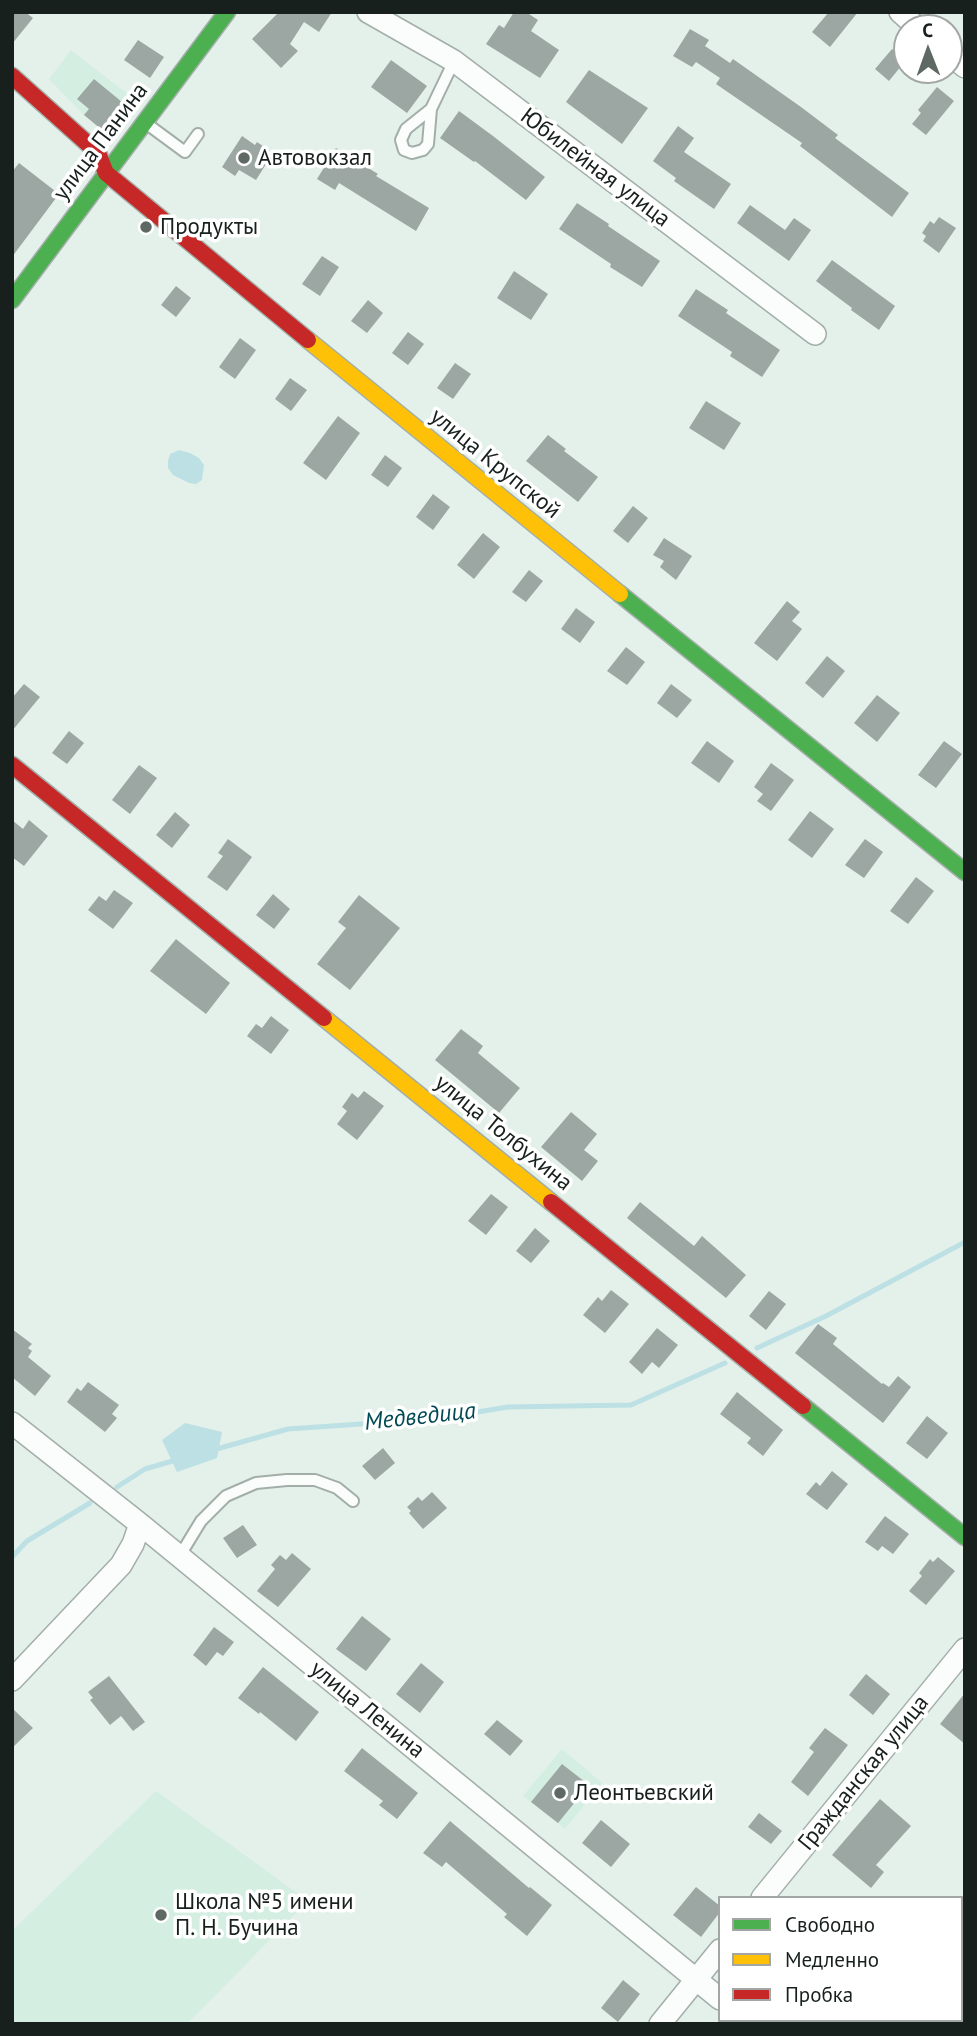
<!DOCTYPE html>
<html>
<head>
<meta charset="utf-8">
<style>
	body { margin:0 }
	#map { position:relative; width:977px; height:2036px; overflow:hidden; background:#e3f1ea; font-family:"PT Sans",sans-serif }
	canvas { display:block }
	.frame { position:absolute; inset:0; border:14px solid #17201c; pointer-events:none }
	.legend { position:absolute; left:718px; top:1896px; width:245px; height:126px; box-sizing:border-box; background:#fff; border:2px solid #a2a6a4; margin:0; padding:9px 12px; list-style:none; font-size:21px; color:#17201c }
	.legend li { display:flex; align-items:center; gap:14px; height:35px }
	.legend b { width:35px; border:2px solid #a2a6a4 }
	.north { position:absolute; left:893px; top:14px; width:70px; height:70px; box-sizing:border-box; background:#fff; border:2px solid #a2a6a4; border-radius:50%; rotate:359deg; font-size:19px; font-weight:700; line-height:28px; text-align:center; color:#17201c }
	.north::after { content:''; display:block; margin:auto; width:24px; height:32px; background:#5e6964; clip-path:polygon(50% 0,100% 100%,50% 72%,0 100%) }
</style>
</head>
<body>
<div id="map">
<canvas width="977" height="2036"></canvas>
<div class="frame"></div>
<ul class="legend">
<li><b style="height:9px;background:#4caf50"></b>Свободно</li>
<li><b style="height:9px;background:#ffc107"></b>Медленно</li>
<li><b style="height:9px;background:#c62828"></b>Пробка</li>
</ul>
<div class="north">С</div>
</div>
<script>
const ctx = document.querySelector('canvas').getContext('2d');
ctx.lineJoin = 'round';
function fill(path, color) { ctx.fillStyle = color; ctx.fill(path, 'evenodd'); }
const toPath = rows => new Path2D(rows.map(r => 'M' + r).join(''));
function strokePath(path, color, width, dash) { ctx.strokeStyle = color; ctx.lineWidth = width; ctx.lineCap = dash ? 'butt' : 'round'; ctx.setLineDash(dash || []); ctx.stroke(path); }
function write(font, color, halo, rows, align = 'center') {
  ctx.font = font + ' "PT Sans",sans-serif'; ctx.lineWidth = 7; ctx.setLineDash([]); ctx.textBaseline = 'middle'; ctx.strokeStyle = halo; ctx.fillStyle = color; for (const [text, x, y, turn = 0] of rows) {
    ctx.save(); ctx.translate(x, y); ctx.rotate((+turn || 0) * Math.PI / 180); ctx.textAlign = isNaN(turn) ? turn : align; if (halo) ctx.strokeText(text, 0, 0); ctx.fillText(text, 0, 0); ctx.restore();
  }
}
fill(toPath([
	[71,50,134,99,107,134,84,115,49,79],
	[562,1749,602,1783,565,1829,523,1796],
	[156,1791,308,1901,187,2024,12,2024,12,1931]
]), '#d5eee2');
fill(toPath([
	[179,450,190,453,199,458,204,465,202,480,196,484,189,483,173,475,168,468,168,461,170,454],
	[185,1423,222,1432,217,1458,177,1472,162,1440]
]), '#bce0e4');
strokePath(toPath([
	[757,1348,826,1316,965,1242],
	[213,1450,288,1429,434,1419,508,1407,631,1405,725,1363],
	[117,1487,145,1469,176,1460],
	[12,1557,27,1541,90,1503]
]), '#bce0e4', 5);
fill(toPath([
	[12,12,25,12,33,18,12,44],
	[279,12,332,12,319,32,304,22,290,44,298,51,281,68,252,39],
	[514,12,526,12,538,20,531,31,559,50,540,78,486,44,499,25,504,28],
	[829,12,858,12,830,47,812,32],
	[690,29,709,40,705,46,730,63,733,59,801,107,838,135,835,138,909,193,892,217,800,146,802,143,716,84,720,78,696,62,692,67,673,56],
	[138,40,164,57,150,78,124,60],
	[892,49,906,60,889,81,875,69],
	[391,60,427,86,407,113,371,87],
	[589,70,648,108,622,144,566,102],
	[94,79,128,107,107,134,84,115,89,109,77,99],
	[937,87,954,101,926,135,912,124,921,113,918,110],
	[459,111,493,136,545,177,526,200,475,161,474,162,440,138],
	[678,126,694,138,684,152,731,184,714,209,674,181,676,178,653,161],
	[242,136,255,145,257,142,273,153,256,180,239,170,235,176,222,167],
	[336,148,378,174,376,176,429,208,416,231,339,183,335,190,317,179],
	[19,163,59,194,12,257,12,172],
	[577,203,609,224,608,226,660,261,642,287,610,267,611,264,559,229],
	[750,205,785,230,794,218,811,230,789,261,737,223],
	[939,217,956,228,939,253,923,241,926,236,922,233,930,221,934,224],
	[322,256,339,267,320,296,302,284],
	[832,260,895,306,879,330,851,310,852,308,816,281],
	[514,271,548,294,531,320,497,298],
	[176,286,191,298,176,317,161,305],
	[696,289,728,310,726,313,780,350,762,377,730,356,732,352,678,316],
	[368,300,383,313,367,333,351,321],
	[408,332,424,344,408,365,392,353],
	[240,338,256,350,235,379,219,367],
	[455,363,471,374,453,399,437,388],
	[290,378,307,390,291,411,275,399],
	[706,401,741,423,724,450,689,428],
	[338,416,360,433,326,480,303,463],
	[548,435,566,449,564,451,598,477,578,502,526,461],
	[385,455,402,468,388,487,371,475],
	[433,494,450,507,433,530,416,517],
	[633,506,648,518,628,543,613,531],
	[483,533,500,547,474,579,457,565],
	[664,538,692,556,676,580,660,567,664,561,653,555],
	[529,570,543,581,526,602,512,592],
	[787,601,800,612,792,621,802,629,777,661,754,643],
	[576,608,595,622,580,643,561,629],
	[626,647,645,662,627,685,607,671],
	[827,656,845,671,823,698,805,683],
	[24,684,40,697,12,731,12,698],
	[671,684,692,700,677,718,657,703],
	[877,695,900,713,877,742,854,723],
	[69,731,84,743,67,764,52,753],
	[707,741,734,761,719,783,691,763],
	[944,741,962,754,936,788,918,775],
	[771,763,794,780,771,811,757,801,763,794,754,787],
	[139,765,157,778,130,814,112,800],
	[810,811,834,829,812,858,788,840],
	[175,812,190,825,172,848,156,835],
	[12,820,23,829,29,820,48,836,24,866,12,857],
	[228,839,252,857,227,891,207,877,223,856,218,853],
	[865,839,883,852,864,878,845,865],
	[916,877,934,891,908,924,890,911],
	[114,890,133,903,113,929,88,910,99,896,106,901],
	[273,894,290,909,274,929,256,915],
	[359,895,400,928,350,990,317,964,346,928,338,922],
	[176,939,230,983,206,1014,150,971],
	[271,1016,289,1030,271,1054,247,1036,256,1024,262,1028],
	[461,1029,483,1046,478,1053,520,1088,499,1113,435,1060],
	[364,1091,384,1106,357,1140,337,1124,347,1111,342,1107,352,1093,358,1098],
	[571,1112,597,1134,584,1150,598,1161,582,1181,541,1147],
	[491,1194,508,1207,486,1235,468,1221],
	[640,1202,694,1246,702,1236,746,1275,726,1298,627,1218],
	[535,1228,550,1241,531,1263,516,1251],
	[611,1290,629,1304,605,1333,583,1315,598,1297,602,1301],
	[769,1291,786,1304,766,1330,749,1316],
	[818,1324,837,1338,833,1344,882,1384,883,1383,889,1387,898,1376,911,1387,883,1423,795,1353],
	[657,1328,678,1345,659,1368,652,1362,642,1374,629,1362],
	[12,1329,32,1344,28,1348,32,1351,28,1357,51,1376,35,1396,12,1377],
	[88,1382,119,1405,112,1414,117,1418,105,1432,67,1402,77,1388,81,1391],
	[737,1392,783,1430,763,1456,747,1443,751,1438,720,1414],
	[927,1416,948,1433,927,1459,906,1443],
	[383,1448,395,1463,375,1480,362,1466],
	[832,1471,848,1484,827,1510,806,1494,816,1482,820,1486],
	[432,1492,447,1508,423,1529,409,1513,411,1511,407,1507,418,1497,422,1501],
	[885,1516,909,1534,893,1554,882,1546,878,1551,865,1542],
	[243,1525,257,1545,237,1558,223,1538],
	[292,1553,311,1569,278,1607,257,1591,275,1569,271,1565,280,1555,286,1560],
	[938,1557,955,1571,926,1605,909,1591,922,1576,919,1573,930,1559,933,1562],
	[362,1616,391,1639,366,1671,336,1649],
	[214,1627,234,1642,223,1656,217,1652,206,1666,193,1655],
	[421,1663,444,1682,420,1713,396,1694],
	[263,1667,319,1712,296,1741,260,1712,259,1714,238,1698],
	[866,1674,890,1694,873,1715,849,1695],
	[109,1676,145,1722,133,1731,121,1716,110,1725,90,1700,93,1698,88,1692],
	[965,1693,965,1744,940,1724],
	[12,1708,33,1728,12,1748],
	[497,1720,523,1741,510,1756,484,1734],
	[825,1728,848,1745,808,1796,791,1782,814,1752,809,1748],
	[362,1748,418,1793,397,1819,379,1805,383,1801,344,1771],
	[562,1764,589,1785,558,1823,531,1802],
	[880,1799,911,1826,876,1865,884,1872,871,1888,832,1855],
	[759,1813,782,1831,771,1844,748,1827],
	[601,1820,630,1844,611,1867,582,1843],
	[450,1821,529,1888,530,1887,552,1905,527,1936,504,1917,507,1914,446,1862,442,1867,423,1853],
	[696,1887,720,1906,720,1912,701,1937,673,1915],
	[623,1980,640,1994,618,2022,601,2008]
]), '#9ca7a4');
const lane = toPath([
	[431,109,428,144,423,150,412,153,404,150,401,140,406,129,431,109,454,61],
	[147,124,185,152,198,134],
	[179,1557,201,1521,226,1496,256,1483,287,1480,315,1480,337,1488,353,1501]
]);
const street = toPath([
	[368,12,454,61,815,334],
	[900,12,918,28],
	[949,54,965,67],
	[12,1423,140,1524,720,1999],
	[12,1680,121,1565,133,1544,140,1524],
	[762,1898,965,1649],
	[746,2020,751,2024],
	[660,2024,720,1950]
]);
const fast = toPath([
	[12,300,227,12],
	[620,594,965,872],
	[803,1406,965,1537]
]);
const slow = toPath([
	[308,340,620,594],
	[324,1018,551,1202]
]);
const jam = toPath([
	[12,76,98,153,106,173,308,340],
	[12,765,324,1018],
	[551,1202,803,1406]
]);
strokePath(lane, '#a3aea9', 14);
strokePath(street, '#a3aea9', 24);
strokePath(fast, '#a3aea9', 19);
strokePath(slow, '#a3aea9', 19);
strokePath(jam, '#a3aea9', 19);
strokePath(lane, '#fbfdfc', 10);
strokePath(street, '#fbfdfc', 21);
strokePath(fast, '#4caf50', 16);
strokePath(slow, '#ffc107', 16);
strokePath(jam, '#c62828', 16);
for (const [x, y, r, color] of [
	[244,158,7,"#5e6964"],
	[146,227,7,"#5e6964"],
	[560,1793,7,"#5e6964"],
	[161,1915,7,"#5e6964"]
]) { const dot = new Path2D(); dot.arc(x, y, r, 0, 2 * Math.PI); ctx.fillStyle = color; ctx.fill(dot); strokePath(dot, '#fff', 2.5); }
write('23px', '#17201c', '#fff', [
	["улица Панина",101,142,-53],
	["Юбилейная улица",595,168,37],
	["улица Крупской",495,464,39],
	["улица Толбухина",503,1133,39],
	["улица Ленина",367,1710,39],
	["Гражданская улица",864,1773,-51]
]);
write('23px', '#17201c', '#fff', [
	["Автовокзал",258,158],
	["Продукты",160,227],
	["Леонтьевский",574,1793],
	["Школа №5 имени",175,1902],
	["П. Н. Бучина",175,1928]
], 'left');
write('italic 24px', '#014953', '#fff', [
	["Медведица",420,1417,-6]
]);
</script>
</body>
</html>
